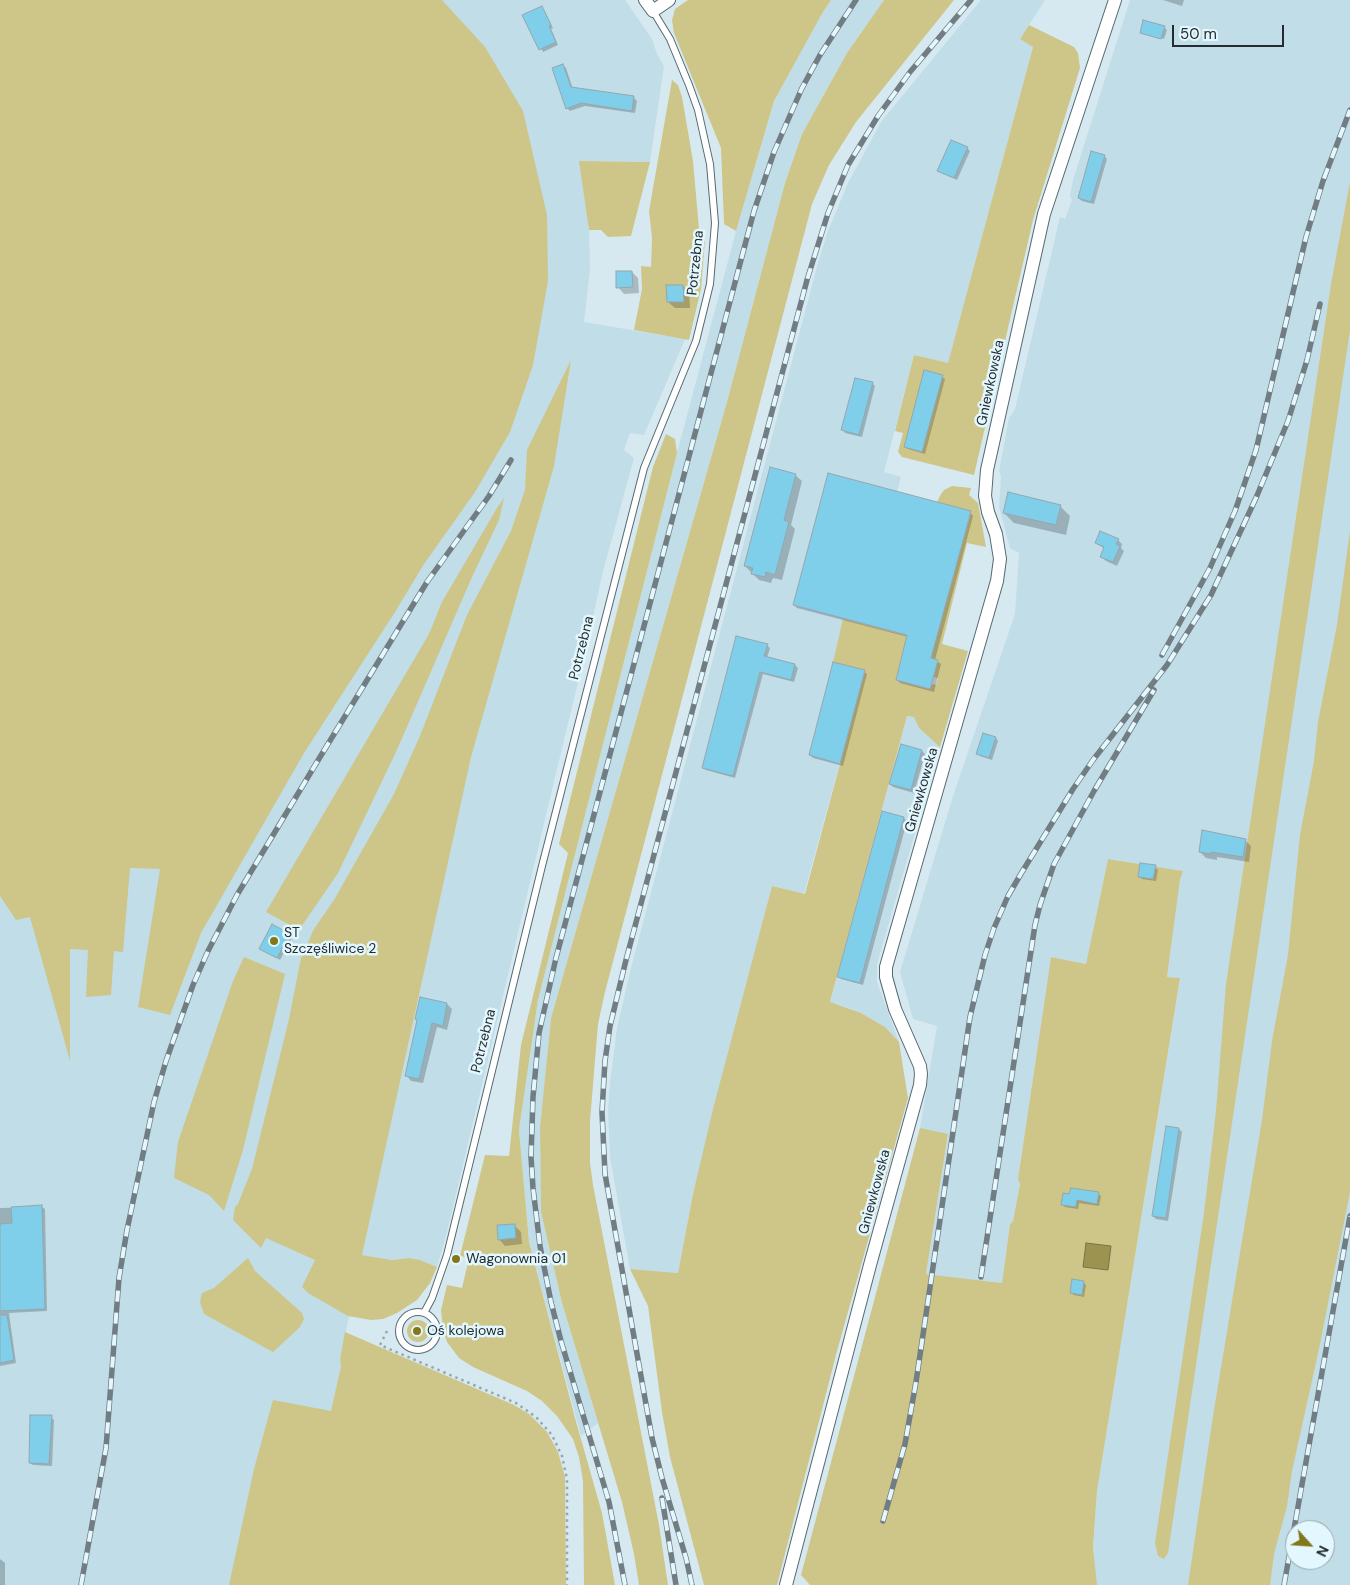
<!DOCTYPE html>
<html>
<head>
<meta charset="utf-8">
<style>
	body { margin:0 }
	#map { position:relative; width:1350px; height:1585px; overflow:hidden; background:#d6e9f1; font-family:"DM Sans",sans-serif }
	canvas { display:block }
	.north { position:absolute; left:1285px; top:1520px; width:50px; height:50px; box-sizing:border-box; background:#e3f7fe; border:1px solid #97a6ab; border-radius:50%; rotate:116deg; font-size:14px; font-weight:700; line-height:20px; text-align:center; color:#252c2f }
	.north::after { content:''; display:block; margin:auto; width:18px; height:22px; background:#83771a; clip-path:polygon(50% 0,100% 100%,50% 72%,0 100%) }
	.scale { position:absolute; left:1172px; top:25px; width:112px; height:22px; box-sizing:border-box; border:2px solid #252c2f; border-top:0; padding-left:6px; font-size:15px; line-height:18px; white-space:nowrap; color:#252c2f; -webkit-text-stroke:4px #e3f7fe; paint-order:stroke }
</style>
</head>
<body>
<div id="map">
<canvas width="1350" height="1585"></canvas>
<div class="north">N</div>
<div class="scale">50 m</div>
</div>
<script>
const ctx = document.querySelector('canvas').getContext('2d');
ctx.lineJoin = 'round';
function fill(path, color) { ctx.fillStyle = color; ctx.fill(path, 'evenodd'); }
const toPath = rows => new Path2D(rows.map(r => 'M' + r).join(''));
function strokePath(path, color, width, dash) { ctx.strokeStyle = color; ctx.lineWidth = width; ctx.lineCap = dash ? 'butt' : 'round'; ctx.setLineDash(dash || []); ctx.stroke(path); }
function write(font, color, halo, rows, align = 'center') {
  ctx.font = font + ' "DM Sans",sans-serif'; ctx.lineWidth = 5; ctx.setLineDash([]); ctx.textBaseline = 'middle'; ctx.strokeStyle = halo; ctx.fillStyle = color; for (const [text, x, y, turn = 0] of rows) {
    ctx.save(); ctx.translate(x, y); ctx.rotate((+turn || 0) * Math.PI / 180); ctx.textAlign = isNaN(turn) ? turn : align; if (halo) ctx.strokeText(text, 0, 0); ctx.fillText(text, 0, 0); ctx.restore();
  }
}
fill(toPath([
	[0,0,625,0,652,39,657,54,664,66,650,162,580,161,589,230,590,269,584,322,685,339,644,435,630,433,624,450,634,458,602,575,588,641,546,815,447,1232,437,1267,420,1260,409,1258,392,1260,362,1255,340,1359,341,1366,295,1585,0,1585],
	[831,0,884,0,847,53,802,134,785,183,727,402,551,1018,540,1127,541,1212,562,1303,598,1423,581,1436,529,1242,519,1130,538,1000,677,453,736,231,774,101,823,12],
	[981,0,1045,0,1020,39,1033,47,948,364,914,355,884,472,901,477,862,624,843,619,834,662,865,670,804,894,772,886,693,1194,678,1273,630,1269,610,1157,608,1110,610,1083,617,1028,631,968,819,259,828,231,848,183,881,122],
	[1130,0,1350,0,1350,1585,1091,1585,1097,1491,1180,979,1167,977,1180,880,1183,871,1108,859,1086,964,1051,957,1018,1179,1020,1184,1013,1221,1010,1224,1002,1283,926,1274,948,1135,920,1128,937,1026,913,1019,900,972,953,796,1015,614,1019,553,1010,548,999,507,1001,476,999,471,1009,418,1015,409,1060,217,1065,219,1072,200,1070,195,1073,180],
	[1295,1530,1325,1530,1325,1560,1295,1560],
	[907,716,914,717,919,728,940,747,877,964,877,982,899,1042,885,1027,861,1013,843,1006,830,1003]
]), '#c1dde7');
fill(toPath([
	[0,0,442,0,485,47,523,111,547,215,548,281,533,365,510,432,475,492,424,564,395,612,304,753,201,933,170,1015,138,1007,160,869,130,868,123,952,114,951,111,995,86,997,88,950,70,949,70,1061,30,917,16,920,0,896],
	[688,0,831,0,823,12,774,101,736,231,724,224,721,148,674,33,672,20,675,9],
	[884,0,954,0,856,122,829,165,812,204,605,992,598,1024,590,1121,590,1163,593,1185,659,1525,668,1585,639,1585,634,1554,622,1502,562,1303,541,1212,540,1127,551,1018,727,402,785,183,802,134,847,53],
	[1029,25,1074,47,1078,53,1080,68,1033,220,974,475,902,457,898,452,903,433,895,431,914,355,948,363,1033,47,1020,39],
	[672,80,678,85,682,97,693,161,699,229,698,239,705,240,701,289,689,340,634,330,642,289,641,266,651,267,652,238,649,211],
	[579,161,650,162,631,236,608,237,601,230,589,230],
	[1350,182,1350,330,1168,1553,1164,1559,1158,1556,1155,1543,1204,1213,1216,1111,1226,984,1331,284],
	[571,360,554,466,471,757,362,1255,392,1260,409,1258,420,1260,437,1267,430,1283,417,1300,397,1313,383,1319,371,1320,348,1316,308,1293,302,1287,315,1260,266,1238,261,1248,233,1220,235,1207,238,1204,252,1169,289,1019,301,958,314,929,334,900,394,794,420,736,467,615,511,531,525,490,527,450],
	[666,434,675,439,677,453,538,1000,519,1130,529,1242,575,1418,602,1513,615,1585,584,1585,583,1481,579,1457,573,1439,557,1416,542,1401,527,1391,473,1367,459,1358,447,1342,443,1330,441,1310,447,1285,462,1288,469,1258,460,1256,485,1155,509,1156,521,1045,568,853,559,844,653,467],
	[952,486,971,488,969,495,978,503,986,547,967,543,942,644,968,651,940,747,919,728,914,717,907,716,830,1002,861,1013,885,1027,899,1042,908,1098,837,1351,777,1585,704,1585,670,1457,662,1412,648,1306,630,1269,678,1273,693,1194,713,1109,772,886,805,894,865,671,833,662,843,619,908,636,896,680,930,689,932,684,936,685,938,678,933,677,938,660,915,654,935,643,971,512,937,502,941,494,944,490],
	[504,498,499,520,472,577,396,752,338,873,299,930,266,912,429,634,442,602,497,508],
	[1350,531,1350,1192,1319,1349,1292,1471,1287,1506,1274,1554,1270,1585,1188,1585,1213,1416,1262,1120,1272,1041,1288,955,1300,835,1314,761,1318,722,1337,625],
	[1108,859,1183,871,1180,880,1167,977,1180,978,1097,1491,1093,1548,1097,1585,810,1585,801,1575,920,1128,948,1134,926,1274,1002,1283,1010,1224,1013,1221,1020,1184,1018,1179,1051,957,1086,964],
	[244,957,285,974,243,1150,224,1211,209,1195,174,1178,178,1142,233,981],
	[248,1258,255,1271,302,1313,304,1319,300,1327,273,1352,204,1314,200,1302,202,1293,214,1288],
	'407 1331a11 11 0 1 1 22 0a11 11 0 1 1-22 0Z',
	[345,1332,514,1405,529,1414,547,1432,558,1452,565,1477,566,1585,229,1585,254,1469,273,1400,331,1411,341,1366,340,1359]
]), '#cec588');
const water = toPath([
	[1086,1243,1111,1246,1108,1270,1083,1267,1086,1243]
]);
fill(water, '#9c9351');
strokePath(water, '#787447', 1);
fill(toPath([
	[1163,0,1184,0,1182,6],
	[542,7,553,28,551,29,558,45,543,52,524,16],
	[1164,27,1167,30,1164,39,1141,33],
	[563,65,566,68,573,89,634,98,637,101,635,113,585,106,570,111,567,108],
	[967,148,970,151,957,180,939,171],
	[1104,156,1107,159,1094,204,1082,201,1079,198],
	[632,272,638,278,639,293,624,294,618,287],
	[683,286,689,292,690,308,675,308,668,302],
	[942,377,945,379,925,454,908,449,905,447],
	[873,384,875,386,862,437,845,433,843,430],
	[795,475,802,481,791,525,795,529,782,580,773,578,771,583,759,580,745,566],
	[1060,506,1070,516,1066,535,1014,523,1004,513],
	[970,512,973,516,935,660,941,664,934,692,900,683,897,679,908,637,797,608,794,605],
	[1118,540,1122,544,1121,548,1124,551,1117,566,1106,561,1102,557,1105,549,1096,543],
	[767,645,770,648,767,658,795,665,798,668,794,682,763,674,735,778,706,770,703,767],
	[864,672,867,674,843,766,813,758,810,755],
	[984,734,996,738,998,741,992,760,980,756,978,753],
	[922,751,925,754,914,793,893,787,890,784],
	[882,813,904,818,907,821,863,985,841,979,839,976],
	[1245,840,1251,846,1249,862,1217,857,1217,860,1206,858,1200,852],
	[1155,867,1158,870,1156,881,1142,879,1139,876],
	[289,935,292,938,280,960,261,949],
	[421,998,447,1004,452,1009,447,1030,437,1027,423,1083,411,1081,407,1076],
	[1179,1129,1182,1132,1168,1221,1156,1219,1153,1216],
	[1098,1193,1101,1196,1099,1206,1079,1203,1078,1209,1065,1207,1062,1204],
	[42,1207,45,1209,47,1311,9,1313,16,1363,0,1366,0,1208],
	[514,1225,521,1232,522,1244,505,1246,499,1239],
	[1083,1282,1086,1285,1084,1297,1074,1295,1071,1292],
	[51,1417,54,1420,52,1466,33,1465,30,1463],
	[0,1559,5,1563,5,1585,0,1585]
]), '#0003');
const building = toPath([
	[542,6,551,25,549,26,556,42,539,50,522,15,542,6],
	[1143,20,1165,26,1161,39,1140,33,1143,20],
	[563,64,571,87,634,96,632,111,581,103,566,109,552,68,563,64],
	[951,140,968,147,954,178,937,171,951,140],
	[1091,151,1105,155,1091,202,1078,198,1091,151],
	[616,271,632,271,633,287,616,288,616,271],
	[666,285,683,285,684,302,667,302,666,285],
	[924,370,943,375,922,452,904,447,924,370],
	[855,378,873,382,859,435,841,430,855,378],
	[770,467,796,474,784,520,789,522,775,575,766,572,765,577,751,574,753,568,744,566,770,467],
	[828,473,971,511,931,658,938,660,930,689,896,680,907,635,793,605,828,473],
	[1008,492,1061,505,1056,525,1003,513,1008,492],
	[1100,531,1119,539,1116,544,1120,546,1113,562,1100,557,1104,547,1095,543,1100,531],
	[736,636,768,644,764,656,795,664,791,680,760,672,733,776,702,768,736,636],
	[833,662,865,670,840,764,809,755,833,662],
	[983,733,996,737,989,758,976,754,983,733],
	[901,744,922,750,911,790,889,784,901,744],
	[882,811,904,817,860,983,837,977,882,811],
	[1202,830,1246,839,1243,857,1211,852,1211,854,1199,852,1202,830],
	[1140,863,1156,865,1153,879,1138,877,1140,863],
	[272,924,290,934,277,958,259,949,272,924],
	[420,997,447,1003,443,1026,432,1023,419,1079,405,1076,417,1020,415,1019,420,997],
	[1166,1126,1179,1128,1166,1218,1152,1216,1166,1126],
	[1071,1188,1099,1192,1097,1204,1077,1200,1076,1207,1061,1205,1063,1193,1069,1194,1071,1188],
	[42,1205,45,1309,0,1311,0,1224,12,1223,11,1207,42,1205],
	[515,1224,516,1238,498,1240,497,1225,515,1224],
	[1072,1279,1084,1281,1082,1295,1070,1293,1072,1279],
	[0,1315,7,1315,14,1360,0,1363,0,1315],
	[30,1415,52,1415,49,1464,29,1463,30,1415]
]);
fill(building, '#7fceea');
strokePath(building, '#95a7ae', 1);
const lane = toPath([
	'399 1331a19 19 0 1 1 38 0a19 19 0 1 1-38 0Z',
	[424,1313,432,1298,447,1255,542,866,644,468,696,341,710,284,715,223,710,164,698,110,689,85,670,39,653,11]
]);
const street = toPath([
	[645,0,653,11,669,0],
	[786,1585,870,1265,920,1085,921,1074,920,1066,895,1009,886,977,886,967,997,581,1000,559,996,534,988,512,985,496,987,470,1044,214,1115,0]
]);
strokePath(lane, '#57696f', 8);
strokePath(street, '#57696f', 14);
strokePath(toPath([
	[387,1331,380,1345,516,1403,536,1417,552,1435,562,1456,567,1479,567,1585]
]), '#98a7ad', 2.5, [2.5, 4]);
strokePath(lane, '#fff', 6);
strokePath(street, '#fff', 12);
const rail = toPath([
	[1162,655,1210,568,1235,511,1244,485,1256,450,1306,237,1323,181,1350,110],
	[981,1277,1035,925,1040,905,1054,864,1094,791,1154,690],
	[662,1498,676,1585],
	[883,1521,905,1444,916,1382,970,1017,985,955,994,928,1008,896,1022,872,1073,789,1093,760,1167,665,1211,595,1256,498,1288,421,1307,360,1320,304],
	[81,1585,106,1448,119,1278,127,1230,154,1102,166,1061,193,985,208,951,237,895,317,762,427,582,489,496,511,460],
	[625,1585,609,1502,561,1341,551,1302,540,1246,533,1188,531,1157,533,1097,539,1033,556,958,754,211,774,152,802,88,820,55,856,0],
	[692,1585,686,1558,662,1478,652,1438,605,1174,602,1112,605,1061,610,1026,626,960,807,280,828,213,848,165,878,116,910,72,971,0],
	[1284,1585,1350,1216]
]);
strokePath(rail, '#717d82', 5.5);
strokePath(rail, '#e3f7fe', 4, [11]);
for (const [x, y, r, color] of [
	[274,941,5,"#83771a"],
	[456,1259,5,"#83771a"],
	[417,1331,5,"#83771a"]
]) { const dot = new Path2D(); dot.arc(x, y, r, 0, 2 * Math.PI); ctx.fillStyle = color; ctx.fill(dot); strokePath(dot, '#e3f7fe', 2); }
write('14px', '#252c2f', '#e3f7fe', [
	["Potrzebna",696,263,-84],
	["Gniewkowska",991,383,-78],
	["Potrzebna",582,648,-76],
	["Gniewkowska",922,790,-74],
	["Potrzebna",484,1041,-76],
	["Gniewkowska",875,1192,-75]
]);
write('14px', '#252c2f', '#e3f7fe', [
	["ST",284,933],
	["Szczęśliwice 2",284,949],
	["Wagonownia 01",466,1259],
	["Oś kolejowa",427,1331]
], 'left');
</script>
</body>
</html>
